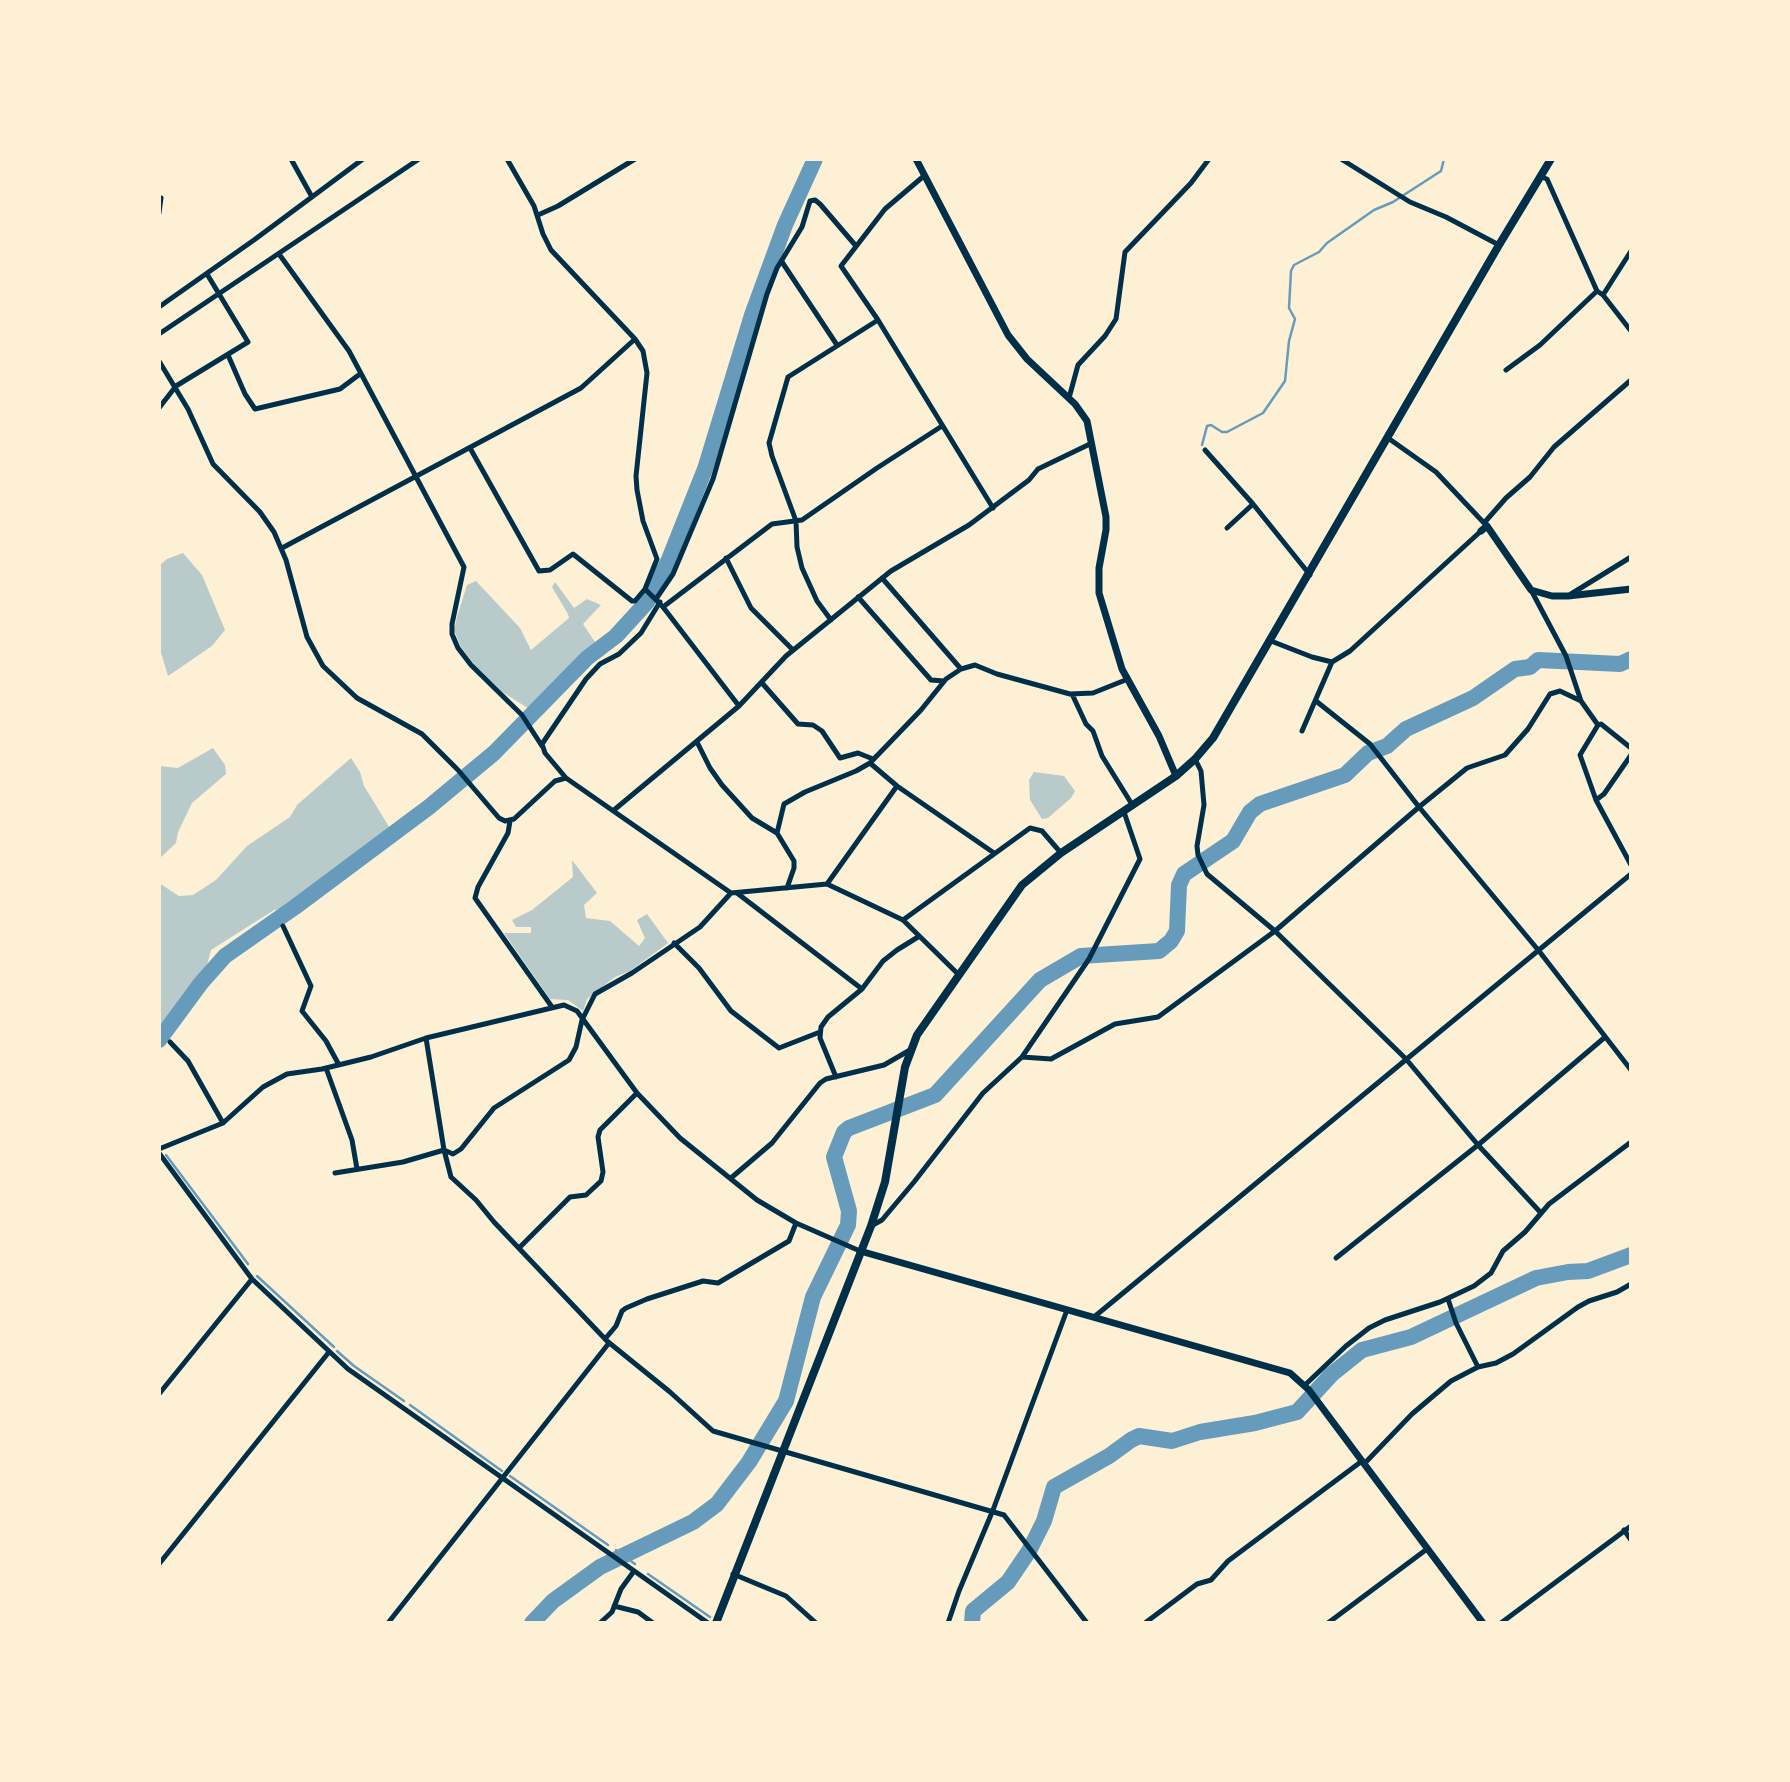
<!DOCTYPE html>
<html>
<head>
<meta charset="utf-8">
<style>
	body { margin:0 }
	#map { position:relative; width:1790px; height:1782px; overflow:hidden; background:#fdf0d5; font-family:Literata,serif }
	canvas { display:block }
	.frame { position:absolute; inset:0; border:161px solid #fdf0d5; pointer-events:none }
</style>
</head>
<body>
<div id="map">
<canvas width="1790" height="1782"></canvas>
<div class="frame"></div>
</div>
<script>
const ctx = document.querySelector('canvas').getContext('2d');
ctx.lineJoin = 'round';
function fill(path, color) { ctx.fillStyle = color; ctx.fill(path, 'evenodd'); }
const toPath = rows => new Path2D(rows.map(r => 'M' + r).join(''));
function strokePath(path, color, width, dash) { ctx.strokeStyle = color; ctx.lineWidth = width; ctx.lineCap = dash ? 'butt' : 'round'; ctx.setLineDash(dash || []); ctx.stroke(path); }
fill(toPath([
	[183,553,202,575,225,630,212,646,168,676,159,646,159,566,167,559],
	[476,581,520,628,531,650,569,618,568,614,552,587,555,582,574,608,587,599,601,605,583,624,595,642,567,682,534,712,504,693,476,667,461,647,454,630,457,617,467,585],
	[213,748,225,765,226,774,192,803,178,832,176,843,159,859,159,766,178,768],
	[351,758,360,772,364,786,391,830,302,904,274,910,211,950,202,984,173,1021,159,1027,159,883,179,896,193,895,216,880,247,846,290,817,297,805],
	[1034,772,1064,776,1075,791,1071,798,1048,818,1042,819,1030,800,1029,780],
	[572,860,597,893,584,905,586,918,610,921,639,946,645,938,637,920,647,914,668,943,630,971,615,977,587,999,583,1011,568,1000,550,999,504,933,531,933,531,927,516,927,512,920,532,910,573,877]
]), '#b9caca');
strokePath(toPath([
	[1202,445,1207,426,1211,425,1222,432,1227,432,1263,413,1285,381,1289,341,1295,319,1289,308,1291,271,1294,265,1319,252,1327,243,1374,210,1393,202,1441,171,1444,159],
	[166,1155,248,1264],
	[257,1276,334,1347],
	[337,1351,354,1366,404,1401],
	[410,1405,502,1471],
	[510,1476,608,1545],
	[616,1550,635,1564],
	[648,1574,710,1617]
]), '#669bbc', 2.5);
strokePath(toPath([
	[159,1040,201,983,225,956,295,907,429,807,494,753,587,658,616,636,647,602,668,562,705,469,752,315,785,225,815,159],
	[532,1623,553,1601,600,1567,693,1522,717,1504,749,1462,786,1401,813,1297,848,1225,849,1211,834,1157,844,1132,849,1128,935,1095,1040,980,1081,956,1159,951,1171,941,1177,931,1179,885,1184,874,1233,841,1250,812,1260,804,1345,775,1368,753,1387,746,1406,729,1473,698,1515,669,1530,667,1538,660,1620,664,1631,659],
	[972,1623,973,1611,1008,1582,1029,1551,1044,1521,1054,1487,1109,1456,1131,1440,1139,1436,1172,1441,1200,1432,1255,1423,1297,1412,1332,1374,1362,1350,1411,1337,1536,1278,1568,1272,1588,1271,1631,1255]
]), '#669bbc', 16);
strokePath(toPath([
	[291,159,312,197],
	[507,159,534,206,543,234,551,250,635,339,643,351,647,373,636,476,637,490,643,521,657,559,645,589,663,607,739,706],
	[1341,159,1410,202,1446,217,1499,245],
	[925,175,885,209,841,266,878,320,993,508],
	[1541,177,1547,179,1597,291,1603,295,1631,331],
	[159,213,161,198],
	[538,215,558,206,635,159],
	[279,254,349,351,464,567,452,624,452,634,458,648,471,665,522,715,542,746],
	[782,262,837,345],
	[1603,295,1631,251],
	[159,307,254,240,363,159],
	[159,334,419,159],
	[228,355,245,394,255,409,340,389,360,374],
	[159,361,188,409,213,464,260,512,274,532,286,560,307,637,323,666,357,698,422,734,458,770,499,818,505,821,514,819,555,781,566,778,731,893,827,884,903,920,958,974],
	[1506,370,1540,345,1597,291],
	[1069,398,1078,365,1105,336,1116,319,1125,252,1191,183,1209,159],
	[159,408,176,386,248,342,207,274],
	[1388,438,1436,472,1485,524],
	[470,448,539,571,550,570,573,554,632,601,635,601,645,589],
	[1205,450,1253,504,1310,575],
	[1484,523,1506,498,1530,477,1554,447,1631,380],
	[1227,528,1253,504],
	[282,548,581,388,635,339],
	[726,558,751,608,793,650],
	[882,578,961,669],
	[1531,590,1566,656,1581,701,1598,725,1580,755,1596,800,1631,865],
	[1571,594,1631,557],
	[858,597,931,680,944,681],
	[656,599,673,574,713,479,767,294,777,268,802,227,810,201,815,200,820,204,856,246],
	[663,607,772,524,802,520,877,468,942,426],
	[831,620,817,601,802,568,797,547,796,521,772,456,769,443,788,377,878,320],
	[1271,641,1312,657,1332,662,1350,651,1481,531],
	[762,683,798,724,813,725,822,731,840,758,858,753,873,759],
	[1072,694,1086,724,1093,731,1102,756,1133,806],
	[1316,701,1370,744,1419,807,1539,951,1631,1070],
	[1598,725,1601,724,1631,748],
	[1302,731,1332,662],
	[697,742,710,768,722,785,752,818,777,833,794,861,794,868,787,888],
	[1195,759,1201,771,1204,805,1197,846,1198,855,1207,874,1275,931,1406,1059,1478,1145,1541,1213],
	[870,763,897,786,994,853],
	[566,778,545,753,542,744,586,679,600,664,619,654,641,633,660,602],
	[1596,800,1604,794,1631,755],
	[614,810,739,706,786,656,891,571,969,525,1029,480,1038,469,1092,443],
	[510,821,508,833,478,887,475,898,552,1007],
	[777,833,784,804,805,792,856,771,870,763,921,710,946,679,961,669,975,665,997,674,1070,694,1093,693,1128,679],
	[827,884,897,786],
	[737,893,862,989],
	[903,920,1030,828,1042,831,1061,853],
	[283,926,311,986,302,1011,326,1041,339,1065],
	[674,943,699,968,731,1011,779,1048,820,1032],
	[426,1038,444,1150,451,1177,476,1200,494,1222,607,1341,670,1392,713,1431,1004,1515,1087,1623],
	[170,1042,188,1061,223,1123],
	[1022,1057,1051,1059,1115,1024,1158,1017,1275,931,1419,807,1467,768,1505,755,1528,729,1550,694,1560,691,1581,701],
	[326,1068,352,1140,357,1169],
	[836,1077,820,1038,821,1027,828,1017,862,989,883,961,897,950,918,937],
	[159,1149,223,1123,263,1087,287,1074,322,1069,371,1057,426,1038,564,1005,577,1011,637,1093,680,1138,757,1200,796,1223,860,1251],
	[159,1153,252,1279,348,1369,708,1623],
	[335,1173,403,1162,444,1150,453,1154,461,1149,494,1108,569,1060,576,1047,582,1020,595,994,632,973,700,927,731,893],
	[731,1178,772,1143,820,1083,826,1079,884,1065,910,1050],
	[871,1226,882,1220,914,1182,983,1093,1022,1057,1089,959,1140,859,1124,812],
	[519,1248,570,1197,586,1195,601,1181,603,1172,598,1137,600,1130,637,1093],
	[1336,1258,1478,1145,1604,1038],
	[1448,1299,1456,1323,1478,1367],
	[1094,1317,1631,874],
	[605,1339,616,1326,622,1311,626,1308,647,1299,703,1281,718,1283,789,1241,796,1223],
	[1305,1385,1346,1346,1369,1328,1385,1320,1440,1302,1474,1286,1491,1273,1503,1251,1525,1232,1549,1204,1631,1142],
	[159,1394,252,1279],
	[1364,1464,1412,1414,1451,1381,1478,1367,1496,1363,1513,1354,1578,1307,1589,1301,1617,1292,1631,1284],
	[1624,1530,1631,1540],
	[159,1564,329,1352],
	[733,1574,786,1596,816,1623],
	[614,1606,638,1612,653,1623],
	[388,1623,609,1343],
	[600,1623,612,1612,621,1589,634,1571],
	[948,1623,959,1591,993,1510,1067,1310],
	[1145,1623,1197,1584,1211,1580,1228,1561,1362,1461],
	[1328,1623,1427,1549],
	[1501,1623,1631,1526]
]), '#003049', 5);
strokePath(toPath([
	[916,159,1008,335,1027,359,1075,404,1087,421,1106,517,1106,530,1099,568,1099,593,1122,669,1159,736,1176,776],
	[1481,531,1487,526,1531,590,1552,596,1568,596,1631,589],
	[860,1251,1290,1373,1309,1390,1483,1623]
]), '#003049', 7);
strokePath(toPath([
	[716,1623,871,1226,885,1182,905,1067,917,1035,1022,885,1061,853,1176,776,1195,759,1213,738,1499,245,1551,159]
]), '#003049', 8);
</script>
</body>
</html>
